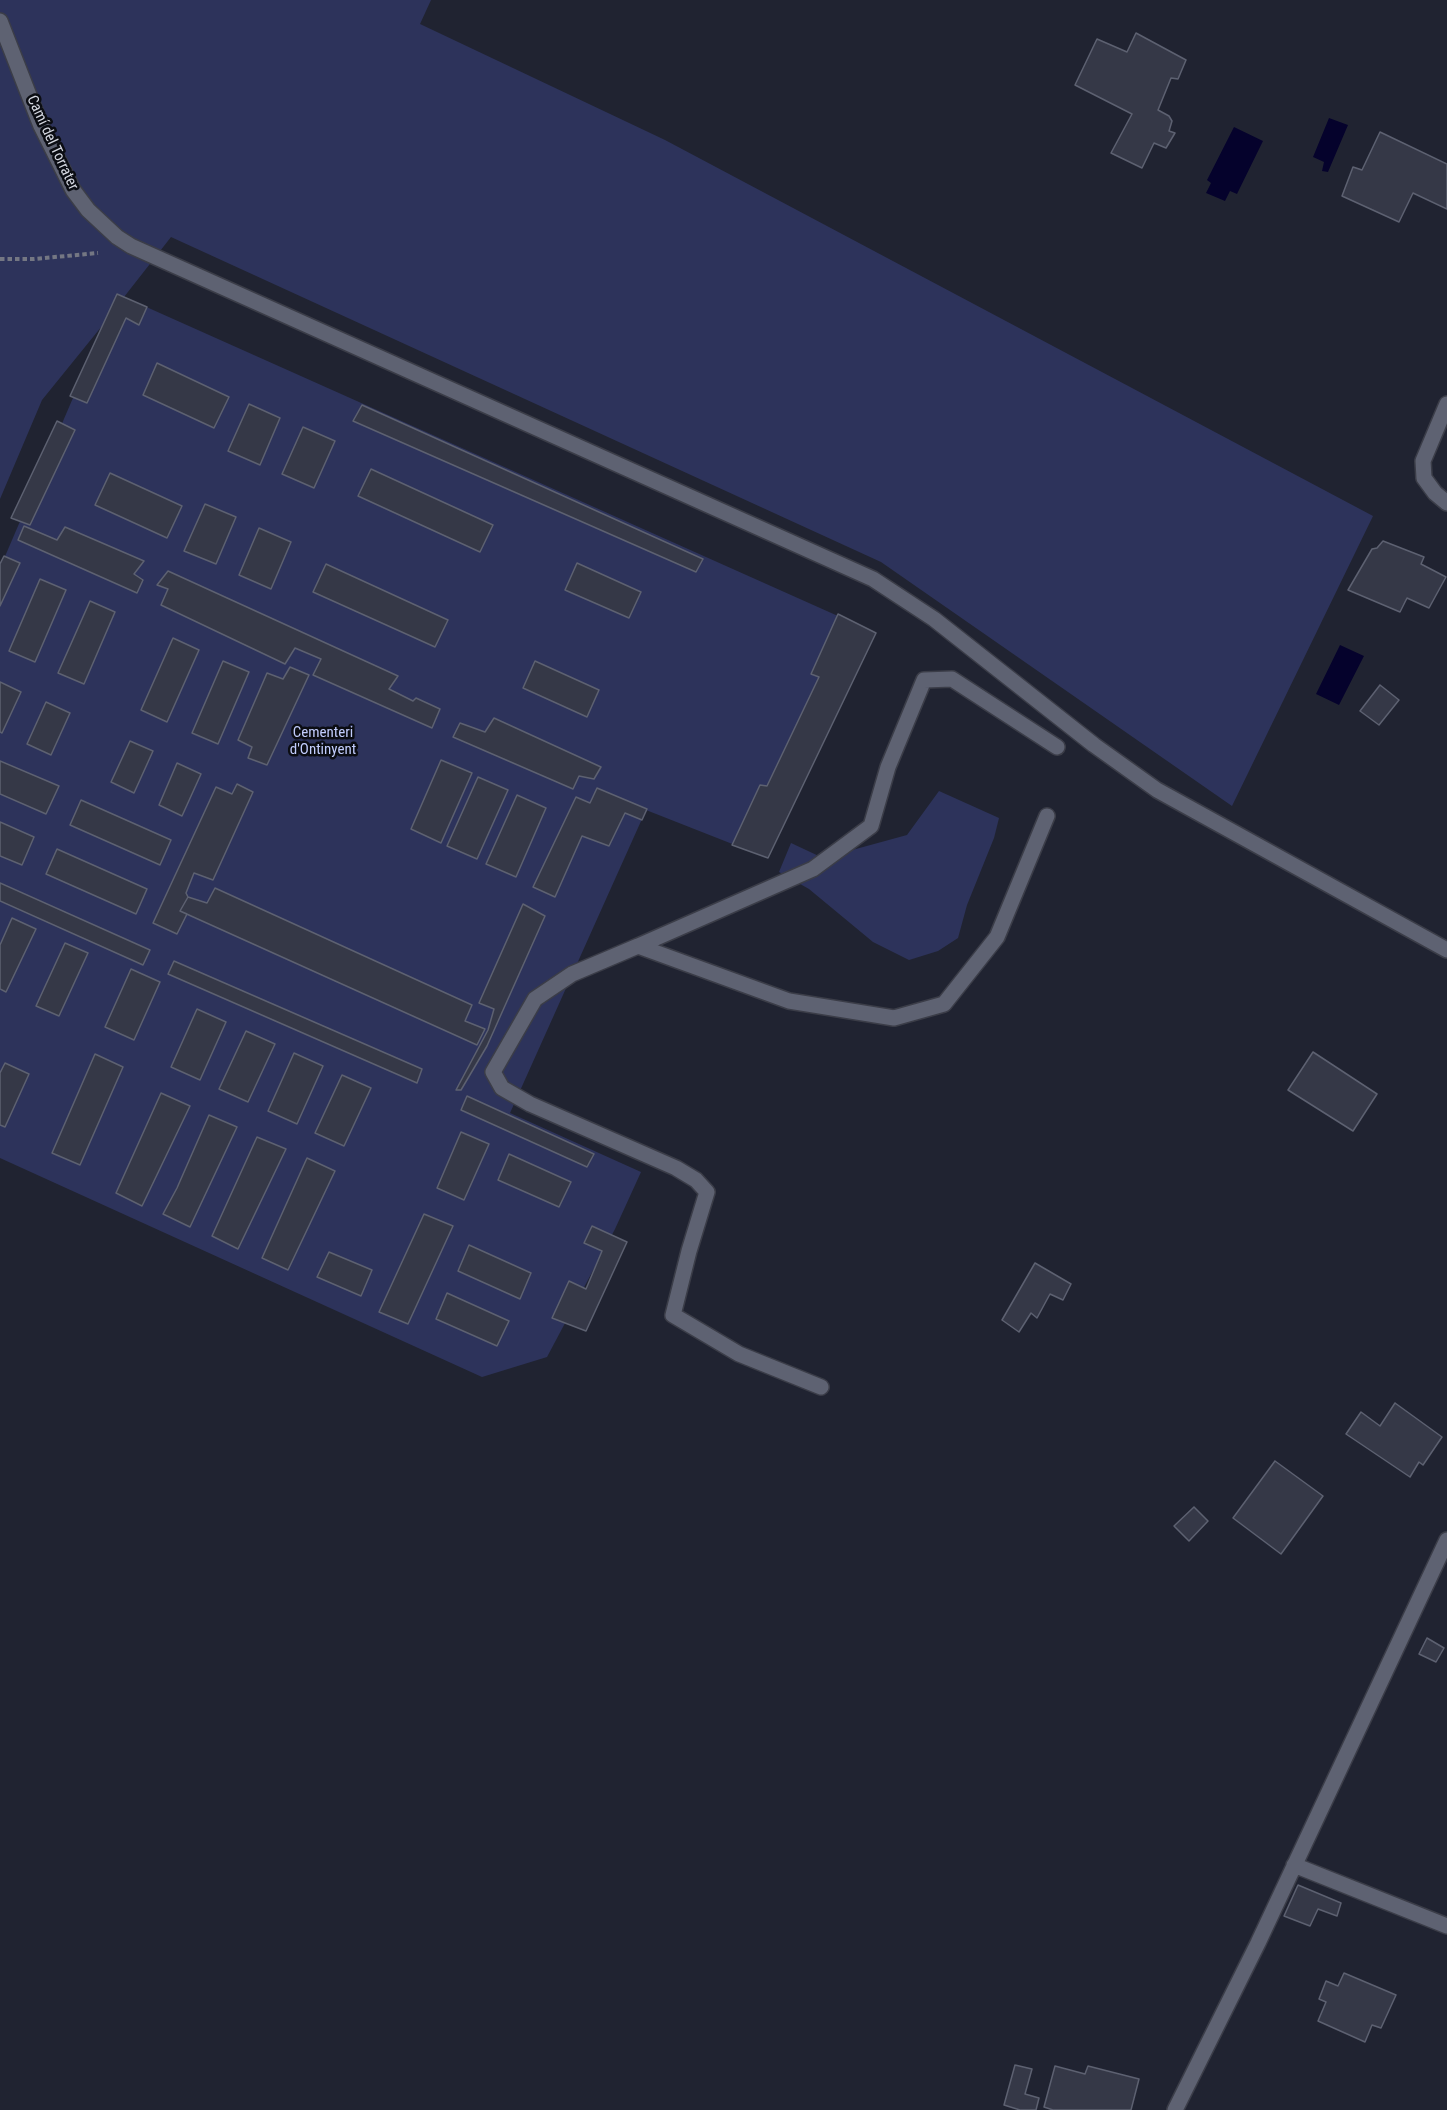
<!DOCTYPE html>
<html>
<head>
<meta charset="utf-8">
<style>
	body { margin:0 }
	canvas { display:block; background:#202331 }
</style>
</head>
<body>
<canvas width="1447" height="2110"></canvas>
<script>
const ctx = document.querySelector('canvas').getContext('2d');
ctx.lineJoin = 'round';
function fill(path, color) { ctx.fillStyle = color; ctx.fill(path, 'evenodd'); }
const toPath = rows => new Path2D(rows.map(r => 'M' + r).join(''));
function strokePath(path, color, width, dash) { ctx.strokeStyle = color; ctx.lineWidth = width; ctx.lineCap = dash ? 'butt' : 'round'; ctx.setLineDash(dash || []); ctx.stroke(path); }
function write(font, color, halo, rows, align = 'center') {
  ctx.font = font + ' "Roboto Condensed",sans-serif'; ctx.lineWidth = 5; ctx.setLineDash([]); ctx.textBaseline = 'middle'; ctx.strokeStyle = halo; ctx.fillStyle = color; for (const [text, x, y, turn = 0] of rows) {
    ctx.save(); ctx.translate(x, y); ctx.rotate((+turn || 0) * Math.PI / 180); ctx.textAlign = isNaN(turn) ? turn : align; if (halo) ctx.strokeText(text, 0, 0); ctx.fillText(text, 0, 0); ctx.restore();
  }
}
fill(toPath([
	[0,0,431,0,420,24,665,140,1373,516,1232,806,881,562,171,237,124,297,876,633,768,858,646,810,510,1113,641,1172,615,1229,547,1357,482,1377,0,1158,0,568,106,321,42,400,0,499],
	[939,791,999,818,994,838,967,905,958,938,938,951,909,960,873,942,809,889,779,872,791,843,823,858,907,835]
]), '#2d335b');
fill(toPath([
	[1329,118,1348,125,1328,172,1322,171,1324,162,1313,157],
	[1234,127,1263,141,1237,194,1230,191,1225,201,1206,193,1211,183,1207,180],
	[1340,645,1364,656,1339,705,1316,694]
]), '#05022c');
const building = toPath([
	[1136,33,1186,60,1178,79,1171,78,1158,110,1169,116,1172,121,1169,131,1175,133,1166,148,1154,143,1142,168,1111,153,1132,114,1075,85,1097,39,1127,52,1136,33],
	[1380,132,1447,164,1447,209,1413,193,1399,222,1342,196,1353,167,1362,170,1380,132],
	[117,294,147,307,139,325,126,318,87,403,70,396,117,294],
	[157,363,229,397,214,428,143,395,157,363],
	[249,404,280,418,260,465,228,451,249,404],
	[362,405,703,559,696,572,353,421,362,405],
	[57,421,75,430,30,525,11,518,57,421],
	[303,427,335,441,314,488,282,474,303,427],
	[371,469,493,525,480,552,358,496,371,469],
	[110,473,182,506,167,538,95,505,110,473],
	[205,504,236,517,216,564,184,551,205,504],
	[24,526,57,540,65,527,144,561,134,574,143,580,137,593,18,540,24,526],
	[259,528,291,542,271,589,239,575,259,528],
	[1383,541,1424,557,1421,564,1446,577,1429,608,1407,598,1400,612,1348,590,1372,549,1377,548,1383,541],
	[4,556,20,563,0,606,0,564,4,556],
	[577,563,641,592,629,618,565,590,577,563],
	[326,564,448,620,435,647,313,592,326,564],
	[168,571,398,676,389,689,413,701,416,698,440,709,432,728,313,675,321,659,295,648,285,664,161,605,168,589,157,585,168,571],
	[40,579,66,590,35,662,9,651,40,579],
	[90,601,115,612,84,684,58,673,90,601],
	[838,614,876,633,768,858,732,845,760,785,767,786,819,677,811,674,838,614],
	[173,638,199,650,167,722,141,710,173,638],
	[223,661,249,672,218,744,192,733,223,661],
	[535,661,599,690,587,717,523,688,535,661],
	[290,667,309,675,267,765,248,758,252,747,238,740,267,673,283,679,290,667],
	[0,682,21,692,2,733,0,732,0,682],
	[1380,685,1399,700,1379,725,1360,711,1380,685],
	[46,702,70,713,51,755,27,744,46,702],
	[494,718,601,767,594,779,579,776,573,789,453,737,460,723,485,732,494,718],
	[130,741,153,751,134,793,111,782,130,741],
	[441,760,472,773,441,843,411,829,441,760],
	[0,761,59,786,46,814,0,794,0,761],
	[177,763,201,774,182,816,159,805,177,763],
	[478,777,508,790,477,859,447,846,478,777],
	[237,784,253,792,213,880,194,873,186,893,188,897,180,911,187,914,177,934,153,923,216,787,232,794,237,784],
	[597,788,647,809,642,820,625,813,609,846,582,836,555,897,533,887,576,797,590,803,597,788],
	[517,795,546,808,516,877,486,864,517,795],
	[81,800,171,840,160,865,70,825,81,800],
	[0,822,34,837,22,865,0,856,0,822],
	[57,849,147,889,136,914,46,874,57,849],
	[0,883,150,950,143,965,0,901,0,883],
	[215,888,472,1005,465,1021,485,1029,477,1045,180,911,188,897,207,903,215,888],
	[523,904,545,916,487,1046,461,1090,456,1090,488,1030,494,1009,479,1003,523,904],
	[12,918,36,929,6,992,0,989,0,945,12,918],
	[65,943,88,953,59,1016,36,1006,65,943],
	[174,961,422,1069,417,1083,168,974,174,961],
	[131,969,160,982,134,1040,105,1027,131,969],
	[197,1009,226,1022,200,1080,171,1067,197,1009],
	[246,1031,275,1044,248,1102,219,1089,246,1031],
	[1313,1052,1377,1094,1353,1131,1288,1090,1313,1052],
	[294,1053,323,1066,297,1124,268,1111,294,1053],
	[95,1054,123,1067,80,1165,52,1153,95,1054],
	[5,1063,29,1074,5,1127,0,1125,0,1073,5,1063],
	[342,1075,371,1088,344,1146,315,1133,342,1075],
	[161,1093,190,1106,142,1206,116,1193,161,1093],
	[467,1096,594,1154,587,1167,461,1110,467,1096],
	[209,1115,237,1127,190,1227,163,1214,177,1188,209,1115],
	[461,1132,489,1144,464,1200,437,1188,461,1132],
	[257,1137,286,1149,238,1249,212,1236,257,1137],
	[509,1154,571,1182,559,1207,498,1180,509,1154],
	[307,1158,335,1171,288,1270,262,1258,307,1158],
	[424,1214,453,1226,408,1324,379,1312,424,1214],
	[592,1226,627,1242,586,1331,552,1318,569,1281,586,1289,602,1251,584,1243,592,1226],
	[469,1245,531,1273,520,1299,458,1271,469,1245],
	[329,1252,372,1270,361,1296,317,1277,329,1252],
	[1035,1263,1071,1284,1063,1300,1050,1294,1037,1318,1031,1313,1019,1332,1002,1320,1035,1263],
	[447,1293,509,1321,497,1346,436,1319,447,1293],
	[1395,1403,1442,1437,1423,1465,1419,1462,1410,1477,1346,1434,1361,1412,1380,1426,1395,1403],
	[1275,1461,1323,1496,1281,1554,1233,1518,1275,1461],
	[1194,1507,1208,1521,1189,1541,1174,1526,1194,1507],
	[1427,1638,1444,1648,1436,1662,1419,1654,1427,1638],
	[1298,1885,1341,1903,1337,1916,1318,1909,1310,1926,1284,1916,1298,1885],
	[1344,1973,1396,1995,1381,2028,1372,2025,1365,2042,1318,2021,1326,2002,1319,1999,1326,1981,1338,1986,1344,1973],
	[1015,2065,1032,2069,1025,2094,1039,2098,1036,2110,1020,2110,1004,2105,1015,2065],
	[1055,2066,1085,2074,1088,2066,1139,2079,1131,2110,1053,2110,1044,2107,1055,2066]
]);
fill(building, '#353847');
strokePath(building, '#5d6171', 1.5);
const minor = toPath([
	[0,21,41,126,73,190,88,210,117,237,131,246,873,579,934,619,1094,745,1157,790,1447,950],
	[1447,404,1423,461,1424,478,1435,493,1447,503],
	[638,946,813,869,871,826,888,767,924,680,952,679,1057,747],
	[821,1387,739,1354,673,1315,689,1251,707,1192,696,1180,676,1168,530,1104,502,1088,493,1072,535,999,572,974,638,946,789,1001,894,1018,944,1004,997,937,1047,816],
	[1294,1865,1447,1926],
	[1175,2110,1258,1943,1447,1540]
]);
strokePath(minor, '#3b3d48', 18);
strokePath(toPath([
	[0,259,34,259,98,253]
]), '#747783', 4, [4.5, 3]);
strokePath(minor, '#5e6272', 15);
write('15px', '#d5d8e1', '#0b0d13', [
	["Camí del Torrater",52,143,65]
]);
write('15px', '#c2cdfd', '#0b0d13', [
	["Cementeri",323,733],
	["d'Ontinyent",323,750]
]);
</script>
</body>
</html>
